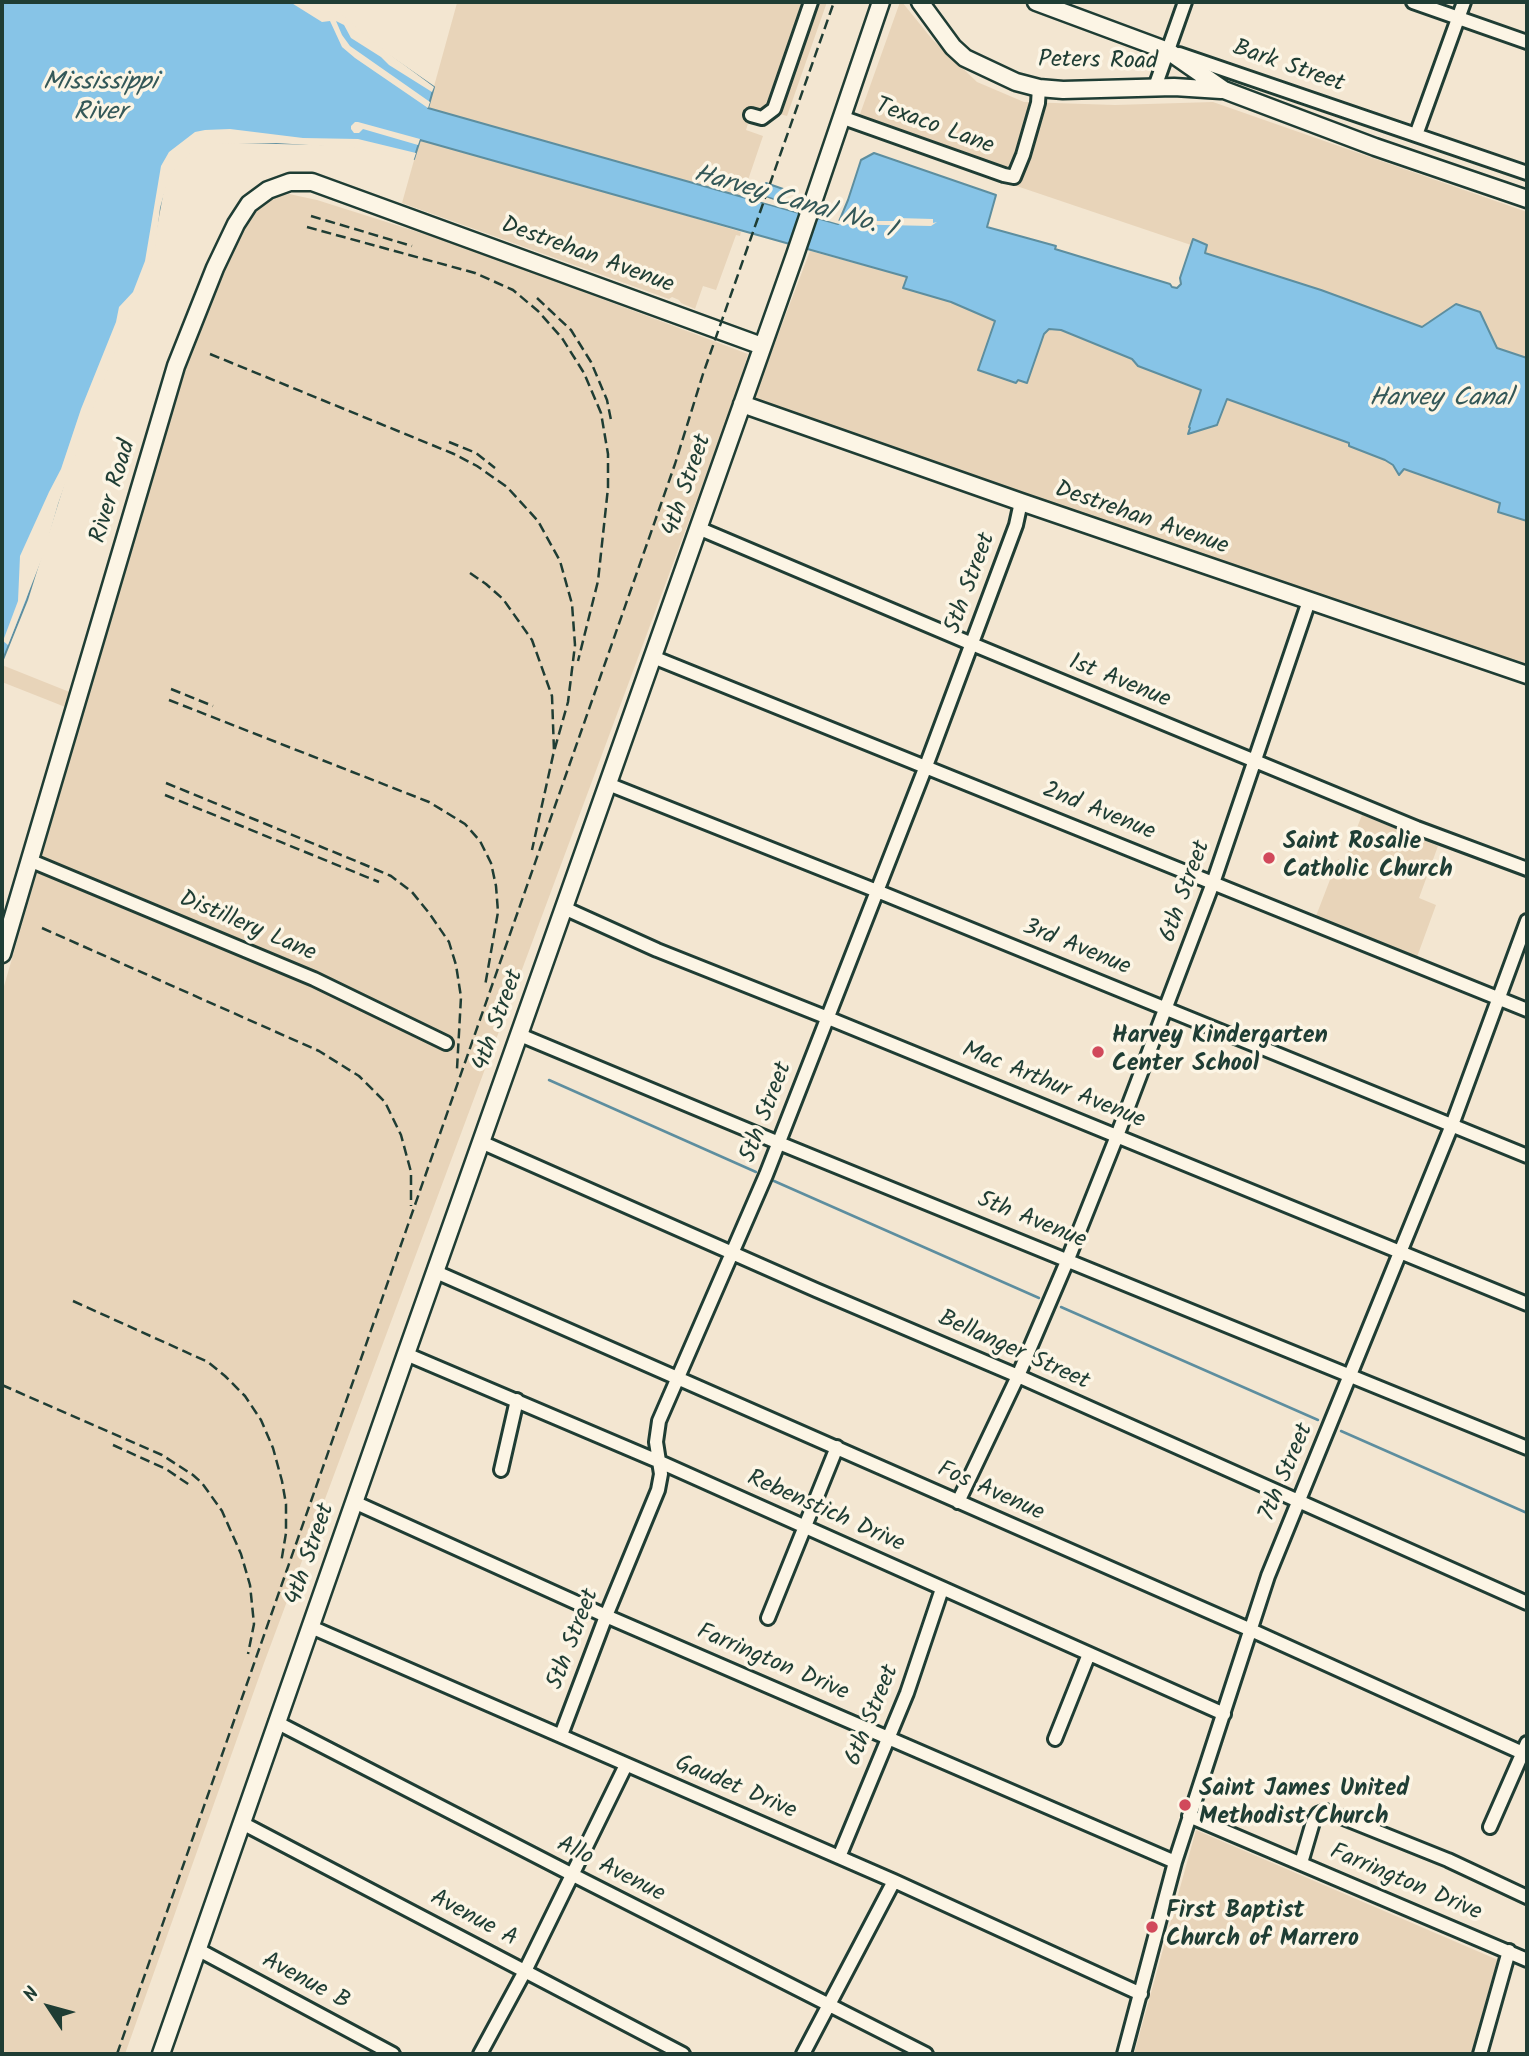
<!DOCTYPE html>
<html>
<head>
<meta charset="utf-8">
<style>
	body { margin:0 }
	#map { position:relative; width:1529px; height:2056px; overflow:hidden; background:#f3e6d1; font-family:Kalam,sans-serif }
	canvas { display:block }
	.frame { position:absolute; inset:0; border:4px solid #1f3d34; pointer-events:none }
	.north { position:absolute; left:14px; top:1972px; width:70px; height:70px; -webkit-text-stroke:5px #fcf5e5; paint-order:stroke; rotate:306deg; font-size:19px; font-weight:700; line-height:28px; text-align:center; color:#1f3d34 }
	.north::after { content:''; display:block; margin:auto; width:24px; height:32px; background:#1f3d34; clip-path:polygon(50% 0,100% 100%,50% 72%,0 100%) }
</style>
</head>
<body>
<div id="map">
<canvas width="1529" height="2056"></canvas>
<div class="frame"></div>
<div class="north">N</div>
</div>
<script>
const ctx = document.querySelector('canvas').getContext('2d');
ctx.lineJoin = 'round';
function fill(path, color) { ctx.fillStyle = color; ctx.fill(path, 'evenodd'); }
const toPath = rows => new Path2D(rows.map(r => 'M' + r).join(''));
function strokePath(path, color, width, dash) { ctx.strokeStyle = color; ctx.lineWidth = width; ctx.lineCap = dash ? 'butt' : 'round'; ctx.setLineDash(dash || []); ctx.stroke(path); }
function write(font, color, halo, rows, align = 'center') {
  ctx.font = font + ' Kalam,sans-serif'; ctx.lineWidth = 7; ctx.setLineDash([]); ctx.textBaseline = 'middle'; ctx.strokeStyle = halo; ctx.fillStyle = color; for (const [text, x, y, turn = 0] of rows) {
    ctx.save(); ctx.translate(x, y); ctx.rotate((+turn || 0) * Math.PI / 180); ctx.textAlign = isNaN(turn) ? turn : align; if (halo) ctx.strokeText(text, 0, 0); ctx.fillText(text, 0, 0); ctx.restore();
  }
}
fill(toPath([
	[454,2,827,2,787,116,753,107,746,130,763,136,748,180,760,184,755,200,428,108,457,3],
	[900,2,902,2,932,39,977,82,1024,102,1115,105,1213,102,1527,212,1527,358,1497,348,1429,321,1422,327,1321,290,1204,252,1193,239,1191,245,854,131],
	[420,139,675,212,741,232,740,236,736,235,716,290,703,286,695,309,681,303,679,300,672,297,669,299,402,203],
	[289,194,317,200,459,245,748,354,735,397,264,1663,125,2054,2,2054,2,993,83,714,2,682,2,665,87,699,190,345,243,230,257,211,275,197],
	[810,251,907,277,903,288,951,302,995,321,979,370,1016,383,1017,380,1027,383,1044,334,1049,329,1061,330,1132,359,1138,366,1201,391,1189,426,1190,427,1189,433,1227,399,1350,443,1349,446,1385,460,1393,465,1399,474,1404,468,1501,503,1498,512,1527,521,1527,667,752,403],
	[1362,815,1438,846,1419,898,1436,905,1417,957,1316,916,1338,859,1344,861],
	[1196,1830,1498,1960,1471,2054,1134,2054]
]), '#e8d4b9');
const water = toPath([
	[2,2,300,2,330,20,342,19,356,33,434,87,428,108,838,224,848,200,861,160,874,153,996,195,987,227,1056,246,1055,249,1170,284,1172,287,1177,288,1181,284,1180,278,1193,239,1207,245,1205,253,1321,290,1422,327,1456,304,1480,312,1497,348,1527,358,1527,521,1498,512,1500,503,1404,469,1399,475,1393,465,1385,460,1349,446,1349,443,1227,399,1217,425,1188,434,1190,428,1189,427,1201,390,1138,366,1132,359,1061,330,1049,329,1044,334,1027,383,1018,380,1016,383,978,370,995,321,951,302,903,288,907,277,420,140,414,159,358,145,198,141,166,174,152,249,75,447,27,600,2,662,2,2],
	[766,183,786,190,782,202,757,194,759,187,764,189,766,183]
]);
fill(water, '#87c4e7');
strokePath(water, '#5d8e9f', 2);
fill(toPath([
	[290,2,307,2,331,17,342,15,373,42,434,87,432,92,389,65,381,57,351,38,344,25,336,21,342,35,350,46,430,102,428,108,355,58,342,47,330,21,322,22],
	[358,122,420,139,418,145,363,129,359,133,354,133,351,129,351,126,355,122],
	[230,129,303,138,358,139,416,153,413,162,357,148,276,143,199,144,169,176,160,208,155,250,85,428,58,504,44,553,8,645,3,641,18,601,20,556,49,492,61,469,81,409,116,322,119,307,133,292,145,261,161,166,169,152,195,132,205,130],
	[757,194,785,204,784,205,840,221,897,221,897,218,933,219,933,223,937,222,931,226,839,224,755,200]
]), '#f3e6d1');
strokePath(toPath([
	[549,1080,756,1172],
	[774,1181,1039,1298],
	[1061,1307,1318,1420],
	[1341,1431,1527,1513]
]), '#5d8e9f', 2.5);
const minor = toPath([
	[1413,2,1527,42],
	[1179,54,1527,173],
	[1155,87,1185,2],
	[751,115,762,118,774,109,811,2],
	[841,117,1004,175,1014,177,1023,155,1038,103,1039,88],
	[1416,135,1464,2],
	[698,528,972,644,1417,828,1527,869],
	[653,657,1527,1010],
	[608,784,877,891,1527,1156],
	[29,860,314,979,446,1043],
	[564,908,657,950,828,1018,1527,1304],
	[520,1035,779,1143,1527,1448],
	[481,1142,816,1290,1018,1376,1527,1603],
	[436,1272,1251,1630,1527,1755],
	[406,1354,660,1462,1224,1714],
	[501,1470,517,1400],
	[354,1502,606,1616,1175,1862],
	[958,1502,1018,1376,1068,1259,1117,1136,1213,883,1309,601],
	[768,1618,837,1447],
	[311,1627,894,1881,1141,1994],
	[276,1722,573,1875,926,2054],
	[561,1735,606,1616,658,1490,661,1474,656,1442,659,1421,766,1175,926,766,1016,525,1021,502],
	[1055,1739,1089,1654],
	[1189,1816,1527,1960],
	[242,1823,683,2054],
	[1490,1827,1527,1743],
	[839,1857,907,1693,942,1589],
	[1301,1863,1313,1822,1318,1814,1326,1811,1448,1860,1527,1897],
	[197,1949,393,2054],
	[480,2054,525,1971,626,1765],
	[803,2054,894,1881],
	[1124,2054,1175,1862,1268,1576,1452,1125,1527,921],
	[1480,2054,1509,1951]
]);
const major = toPath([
	[920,2,953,47,965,58,1016,82,1039,88,1063,90,1174,87,1221,90],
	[1036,2,1168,51,1224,90,1375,147,1527,199],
	[742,404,1021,502,1527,675],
	[2,954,176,366,215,268,236,224,249,204,268,190,290,182,312,182,762,346],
	[161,2054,406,1354,795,255,881,2]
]);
strokePath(minor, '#1f3d34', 18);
strokePath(major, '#1f3d34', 21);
strokePath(minor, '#fcf5e5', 12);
strokePath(major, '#fcf5e5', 16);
strokePath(toPath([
	[311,216,412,246],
	[307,227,475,273,513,290,538,311,562,338,584,373,601,413,608,454,608,488,598,581,578,661],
	[537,298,571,330,591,362,607,400,611,420],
	[210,354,454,454,477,466,507,487,538,521,560,561,572,604,575,645,568,702,553,755],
	[449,442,476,453,495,468],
	[470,573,486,584,503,599,532,640,552,696,554,751,532,850],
	[171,689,213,706],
	[169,700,429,802,465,824,480,841,491,863,496,886,498,912,485,986],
	[166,783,363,864,391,876,412,892,429,913,449,942,456,965,461,997,457,1069],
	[165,795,379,882],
	[42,928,319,1051,359,1076,385,1102,401,1135,411,1172,411,1206],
	[73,1301,208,1362,225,1376,245,1396,261,1420,273,1448,282,1481,286,1504,286,1533,281,1563],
	[2,1385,162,1455,193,1475,202,1483,222,1511,241,1554,250,1585,254,1624,248,1654],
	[113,1445,166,1469,191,1486],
	[117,2054,675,464,703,374,834,2]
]), '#1f3d34', 2.5, [10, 5]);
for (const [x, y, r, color] of [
	[1269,858,7,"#d1495b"],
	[1098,1052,7,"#d1495b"],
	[1185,1805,7,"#d1495b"],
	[1152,1927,7,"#d1495b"]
]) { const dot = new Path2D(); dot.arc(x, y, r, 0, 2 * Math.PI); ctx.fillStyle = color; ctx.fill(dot); strokePath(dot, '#fcf5e5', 2.5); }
write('24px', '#1f3d34', '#fcf5e5', [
	["Peters Road",1098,63,1],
	["Bark Street",1288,68,19],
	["Texaco Lane",934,128,20],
	["Destrehan Avenue",587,257,20],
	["4th Street",689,486,-71],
	["River Road",115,492,-73],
	["Destrehan Avenue",1141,520,19],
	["5th Street",972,584,-70],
	["1st Avenue",1119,683,22],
	["2nd Avenue",1098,813,22],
	["6th Street",1187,892,-70],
	["Distillery Lane",247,928,23],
	["3rd Avenue",1076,949,22],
	["4th Street",500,1021,-70],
	["Mac Arthur Avenue",1053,1087,22],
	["5th Street",768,1113,-69],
	["5th Avenue",1031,1222,22],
	["Bellanger Street",1013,1352,24],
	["7th Street",1288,1473,-67],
	["Fos Avenue",990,1493,24],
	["Rebenstich Drive",825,1513,24],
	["4th Street",312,1555,-71],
	["5th Street",575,1640,-69],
	["Farrington Drive",772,1664,23],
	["6th Street",874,1716,-68],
	["Gaudet Drive",735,1789,23],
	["Allo Avenue",610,1871,27],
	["Farrington Drive",1405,1884,23],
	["Avenue A",473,1920,28],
	["Avenue B",305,1983,28]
]);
write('bold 24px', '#1f3d34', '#fcf5e5', [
	["Saint Rosalie",1283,844],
	["Catholic Church",1283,872],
	["Harvey Kindergarten",1112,1038],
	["Center School",1112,1066],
	["Saint James United",1199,1791],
	["Methodist Church",1199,1819],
	["First Baptist",1166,1913],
	["Church of Marrero",1166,1941]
], 'left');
write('italic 26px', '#345858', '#fcf5e5', [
	["Mississippi",100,85],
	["River",100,115],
	["Harvey Canal No. 1",794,204,16],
	["Harvey Canal",1441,401]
]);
</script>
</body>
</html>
